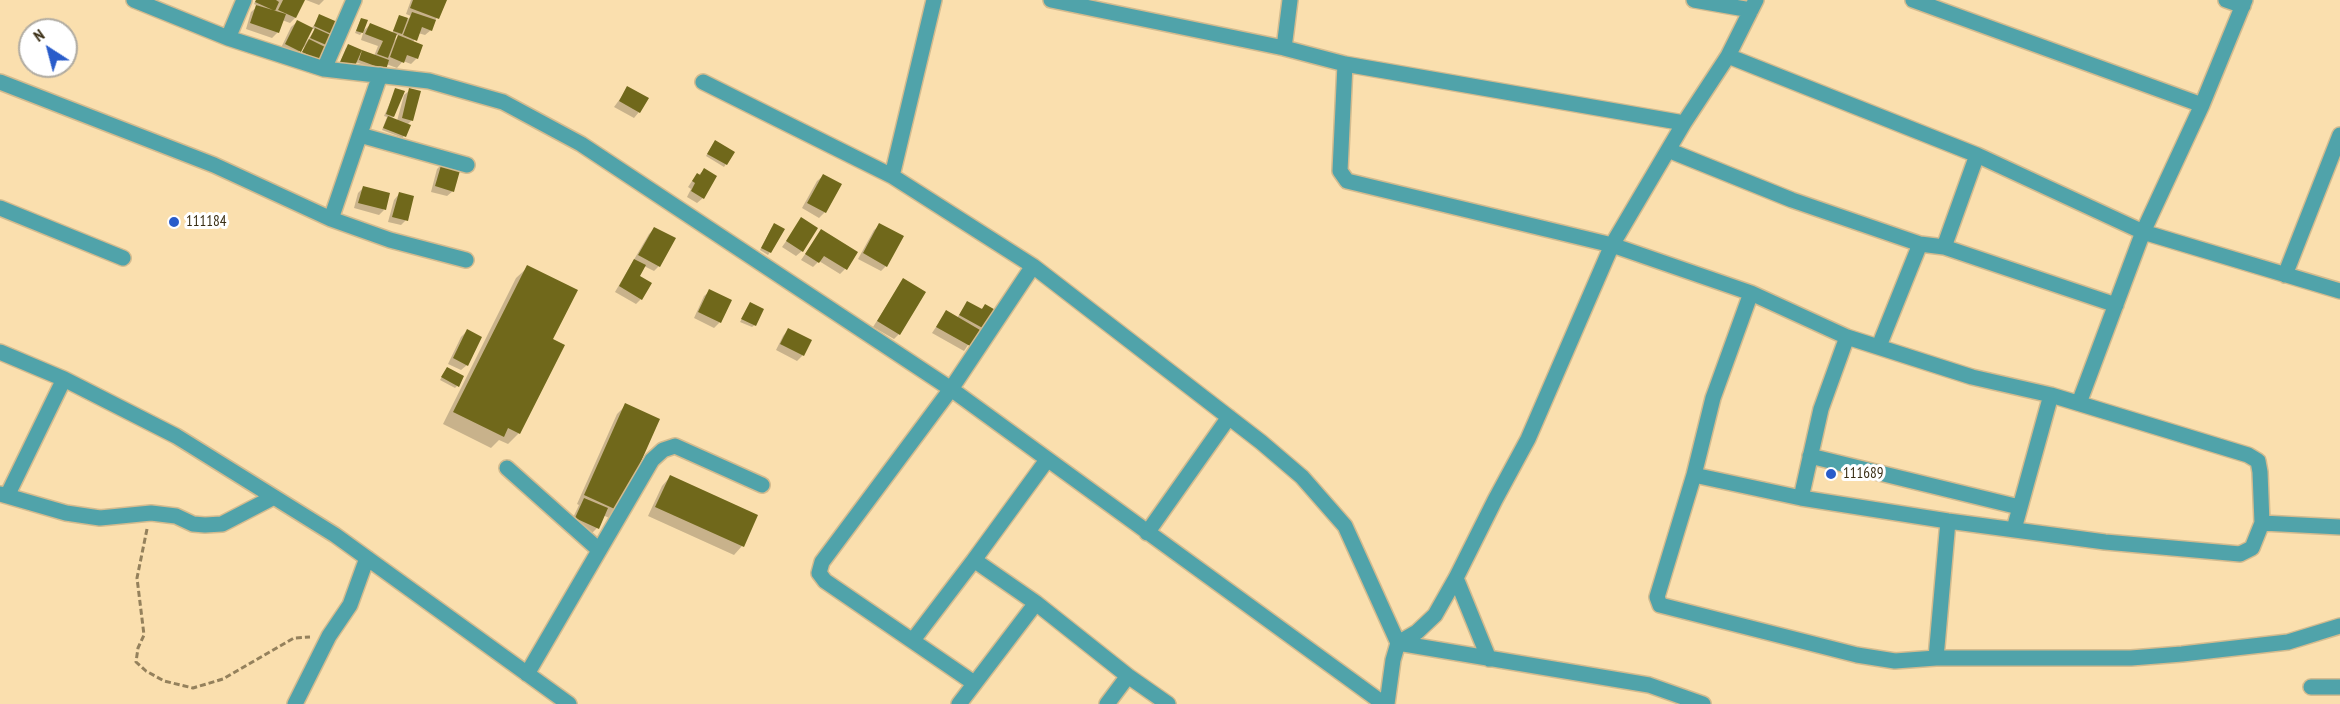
<!DOCTYPE html>
<html>
<head>
<meta charset="utf-8">
<style>
	body { margin:0 }
	#map { position:relative; width:2340px; height:704px; overflow:hidden; background:#fadfae; font-family:"PT Sans Narrow",sans-serif }
	canvas { display:block }
	.north { position:absolute; left:18px; top:18px; width:60px; height:60px; box-sizing:border-box; background:#fff; border:2px solid #b0aba1; border-radius:50%; rotate:324deg; font-size:16px; font-weight:700; line-height:24px; text-align:center; color:#392d13 }
	.north::after { content:''; display:block; margin:auto; width:21px; height:27px; background:#295cca; clip-path:polygon(50% 0,100% 100%,50% 72%,0 100%) }
</style>
</head>
<body>
<div id="map">
<canvas width="2340" height="704"></canvas>
<div class="north">N</div>
</div>
<script>
const ctx = document.querySelector('canvas').getContext('2d');
ctx.lineJoin = 'round';
function fill(path, color) { ctx.fillStyle = color; ctx.fill(path, 'evenodd'); }
const toPath = rows => new Path2D(rows.map(r => 'M' + r).join(''));
function strokePath(path, color, width, dash) { ctx.strokeStyle = color; ctx.lineWidth = width; ctx.lineCap = dash ? 'butt' : 'round'; ctx.setLineDash(dash || []); ctx.stroke(path); }
function write(font, color, halo, rows, align = 'center') {
  ctx.font = font + ' "PT Sans Narrow",sans-serif'; ctx.lineWidth = 6; ctx.setLineDash([]); ctx.textBaseline = 'middle'; ctx.strokeStyle = halo; ctx.fillStyle = color; for (const [text, x, y, turn = 0] of rows) {
    ctx.save(); ctx.translate(x, y); ctx.rotate((+turn || 0) * Math.PI / 180); ctx.textAlign = isNaN(turn) ? turn : align; if (halo) ctx.strokeText(text, 0, 0); ctx.fillText(text, 0, 0); ctx.restore();
  }
}
fill(toPath([
	[256,0,304,0,295,18,290,23,282,20,278,32,272,38,246,29,251,12,258,6,254,4],
	[306,0,324,0,319,5],
	[411,0,445,0,431,30,425,35,418,33,413,42,417,58,411,64,403,61,397,68,386,64,382,71,355,62,353,67,339,65,346,48,356,58,363,52,374,56,378,46,361,40,364,30,360,35,355,33,361,19,362,32,370,25,392,33,400,17,407,20,411,16,406,14],
	[395,34,399,36,392,43],
	[320,16,340,25,321,61,301,55,305,46,294,56,280,50,291,27,297,22,302,48,315,30,312,28],
	[628,88,639,112,634,118,614,107],
	[396,90,403,92,392,119,397,121,404,95,410,90,412,120,407,125,403,138,382,130,387,117,384,116],
	[713,144,726,164,724,167,706,156],
	[443,163,453,191,447,196,431,192,437,169],
	[704,170,703,198,697,203,687,197,691,189,688,187,692,181],
	[823,176,825,212,819,218,802,208,817,181],
	[364,187,384,210,379,215,354,208,358,193],
	[399,194,406,220,401,225,388,222,394,200],
	[802,219,802,251,796,256,782,247],
	[880,225,886,266,881,271,858,259,874,230],
	[772,227,770,252,768,255,760,250],
	[654,229,659,266,654,271,644,266,638,277,641,299,636,304,615,292,649,234],
	[821,231,845,269,840,274,819,261,813,267,801,260],
	[528,267,551,339,519,433,508,444,499,440,491,448,443,424,516,278],
	[903,280,899,334,894,339,873,327],
	[710,291,720,322,714,328,694,318,704,296],
	[967,303,980,310,985,306,997,312,982,336,976,333,964,351,932,333,946,312,957,318],
	[750,304,755,325,752,327,740,322],
	[788,330,803,355,797,361,776,350,783,336],
	[467,331,467,365,461,370,448,364,461,337],
	[445,371,457,386,455,388,440,380],
	[626,405,618,510,609,518,603,515,597,528,592,533,570,524,579,505,577,504,617,414],
	[670,477,742,546,734,555,648,516,662,486]
]), '#0003');
fill(toPath([
	[256,0,276,0,279,2,275,11,255,2],
	[283,0,305,0,296,18,278,10],
	[413,0,447,0,439,19,410,8],
	[256,5,286,14,279,33,250,23],
	[412,12,436,20,432,31,422,27,417,41,403,35],
	[319,14,342,24,336,36,314,26],
	[399,15,408,18,402,34,393,31],
	[361,18,368,20,363,33,356,31],
	[297,20,313,28,301,52,285,44],
	[370,23,397,34,388,58,377,54,383,41,365,34],
	[315,28,335,37,331,47,310,38],
	[398,35,423,45,418,59,407,55,404,63,390,57],
	[309,39,329,49,323,62,302,52],
	[348,44,362,50,354,68,340,62],
	[362,50,389,60,386,70,359,60],
	[627,86,649,98,640,113,619,101],
	[395,88,405,91,394,117,386,114],
	[409,88,421,91,413,121,402,118],
	[388,116,411,125,406,137,383,128],
	[715,140,735,152,727,165,707,154],
	[442,162,461,167,454,192,435,186],
	[704,168,717,176,704,199,691,191,695,183,692,181,697,173,700,175],
	[823,174,842,184,826,213,807,203],
	[363,186,390,193,386,210,358,203],
	[399,192,414,196,408,221,392,217],
	[801,217,818,228,803,252,786,241],
	[774,223,785,229,771,253,761,248],
	[879,223,904,236,887,267,863,253],
	[654,227,676,238,660,267,638,255],
	[821,229,858,252,847,270,824,256,819,263,805,254],
	[634,259,646,265,640,276,652,283,642,300,619,286],
	[527,265,578,290,553,339,565,345,520,434,508,428,504,437,453,412],
	[903,278,926,292,900,335,877,321],
	[709,289,732,300,721,323,698,312],
	[967,301,982,309,985,304,999,312,988,331,959,315],
	[750,302,764,309,756,326,741,319],
	[946,310,980,330,970,346,936,327],
	[788,328,812,340,804,356,780,344],
	[467,329,482,337,468,366,453,358],
	[447,367,464,376,459,387,441,377],
	[625,403,660,419,619,511,584,495],
	[670,475,758,515,744,547,655,507],
	[584,498,608,508,599,529,575,518]
]), '#70681b');
const minor = toPath([
	[134,0,228,38,324,69,429,81,503,102,581,144,951,389,1384,704],
	[1051,0,1284,48,1345,64,1684,123],
	[1694,0,1751,10],
	[1913,0,2202,105],
	[2226,0,2243,6],
	[228,38,244,0],
	[1284,48,1290,0],
	[1728,56,1977,155,2143,232,2340,291],
	[1345,64,1340,171,1347,181,1612,245,1751,293,1847,337,1972,377,2051,395,2248,455,2258,461,2260,472,2262,523,2252,548,2240,554,2105,542,1948,521,1801,498,1694,475],
	[324,69,354,0],
	[0,82,214,165,331,219,390,240,466,260],
	[703,82,892,176,1033,266,1261,442,1302,477,1345,526,1398,643,1393,660,1387,704],
	[360,135,467,165],
	[1668,150,1792,200,1920,244,1944,247,2116,305],
	[892,176,934,0],
	[0,208,123,258],
	[331,219,380,75],
	[1944,247,1977,155],
	[2285,275,2340,135],
	[1751,293,1713,398,1694,475,1657,597,1660,605,1857,655,1895,661,1936,658,2131,658,2182,654,2288,642,2340,626],
	[1879,346,1920,244],
	[0,352,64,379,176,436,335,535,569,704],
	[2079,403,2143,232,2202,105,2245,0],
	[1810,456,2019,507],
	[507,468,599,550],
	[0,494,66,513,100,518,151,513,176,516,193,524,205,525,222,524,274,497],
	[7,496,64,379],
	[1801,498,1821,409,1847,337],
	[2262,523,2340,527],
	[2014,529,2051,395],
	[1147,533,1229,417],
	[1456,578,1489,659],
	[1036,603,974,560,1047,460],
	[913,640,974,560],
	[1398,643,1417,632,1435,615,1456,578,1495,500,1528,439,1612,245,1684,123,1728,56,1756,0],
	[1398,643,1649,685,1703,704],
	[1936,658,1948,521],
	[527,674,652,460,663,450,675,446,762,485],
	[974,683,825,581,819,573,822,562,951,389,1033,266],
	[2311,687,2340,687],
	[295,704,329,636,350,605,367,558],
	[959,704,1036,603,1128,676,1168,704],
	[1107,704,1128,676]
]);
strokePath(minor, '#d3bb8f', 18);
strokePath(toPath([
	[147,529,137,578,144,635,138,648,136,662,146,671,164,681,193,688,223,679,294,638,310,637]
]), '#94815c', 3, [6, 3]);
strokePath(minor, '#50a3aa', 15);
for (const [x, y, r, color] of [
	[174,222,6,"#295cca"],
	[1831,474,6,"#295cca"]
]) { const dot = new Path2D(); dot.arc(x, y, r, 0, 2 * Math.PI); ctx.fillStyle = color; ctx.fill(dot); strokePath(dot, '#fff', 2); }
write('15px', '#392d13', '#fff', [
	["111184",186,222],
	["111689",1843,474]
], 'left');
</script>
</body>
</html>
